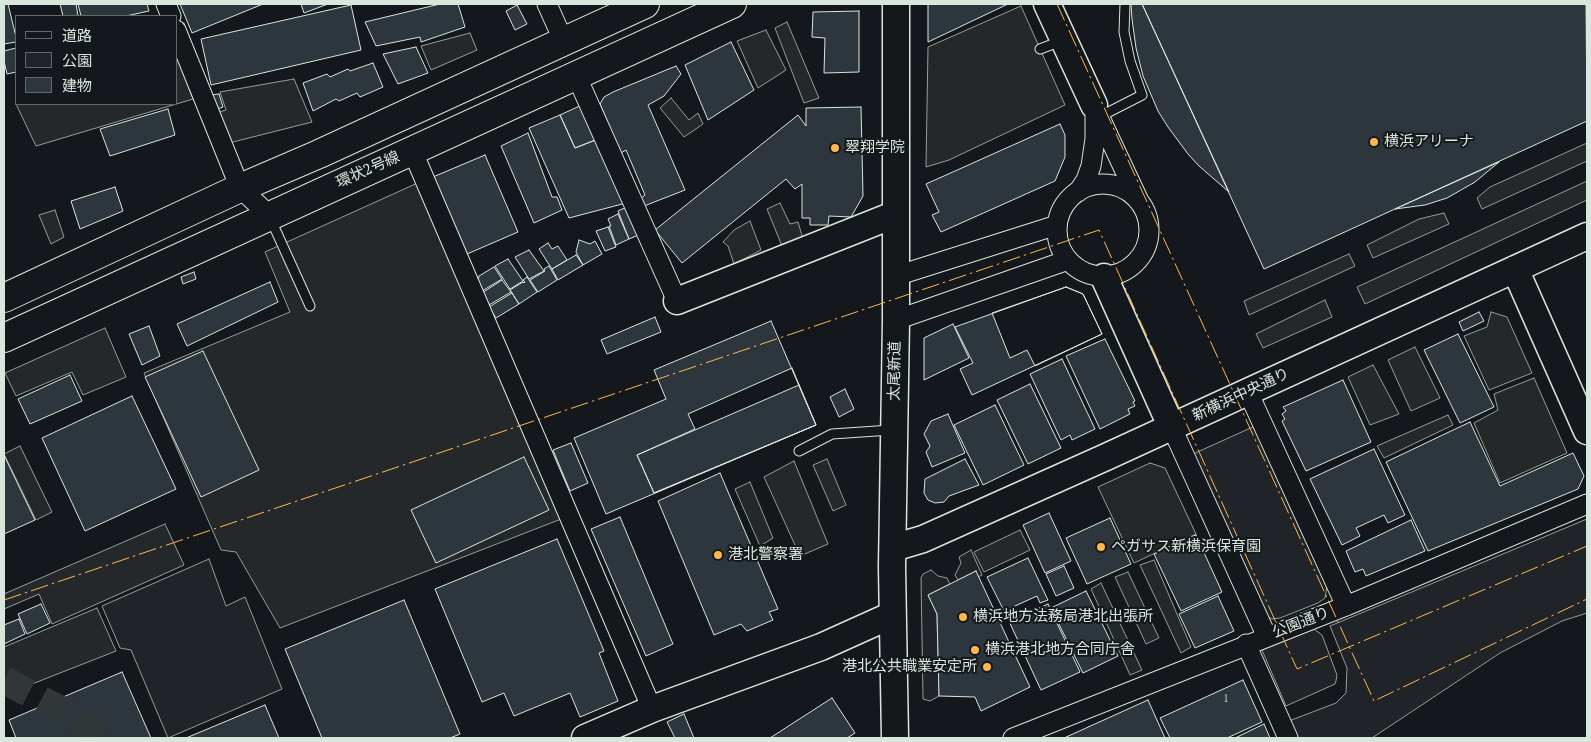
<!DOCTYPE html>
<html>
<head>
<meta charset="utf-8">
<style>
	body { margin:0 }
	#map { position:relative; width:1591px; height:742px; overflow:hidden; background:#14181c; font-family:"PT Serif","Noto Sans JP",serif }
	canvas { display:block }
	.frame { position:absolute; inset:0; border:5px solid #d8e6dc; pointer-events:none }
	.legend { position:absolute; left:15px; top:15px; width:162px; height:90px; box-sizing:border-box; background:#14181c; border:1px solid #626a69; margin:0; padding:6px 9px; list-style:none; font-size:15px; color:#d8e6dc }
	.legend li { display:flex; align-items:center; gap:10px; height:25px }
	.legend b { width:25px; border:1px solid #626a69 }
</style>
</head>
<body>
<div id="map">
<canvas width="1591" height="742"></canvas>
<div class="frame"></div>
<ul class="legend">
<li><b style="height:6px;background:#14181c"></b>道路</li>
<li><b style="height:14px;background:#202428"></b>公園</li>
<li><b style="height:14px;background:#2c363c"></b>建物</li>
</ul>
</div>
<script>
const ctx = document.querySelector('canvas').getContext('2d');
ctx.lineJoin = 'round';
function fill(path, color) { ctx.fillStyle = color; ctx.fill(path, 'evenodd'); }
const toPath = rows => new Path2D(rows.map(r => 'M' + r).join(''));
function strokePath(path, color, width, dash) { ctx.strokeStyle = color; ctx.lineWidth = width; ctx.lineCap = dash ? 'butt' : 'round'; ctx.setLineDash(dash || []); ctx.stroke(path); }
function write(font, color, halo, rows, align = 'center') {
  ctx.font = font + ' "PT Serif","Noto Sans JP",serif'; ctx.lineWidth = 4; ctx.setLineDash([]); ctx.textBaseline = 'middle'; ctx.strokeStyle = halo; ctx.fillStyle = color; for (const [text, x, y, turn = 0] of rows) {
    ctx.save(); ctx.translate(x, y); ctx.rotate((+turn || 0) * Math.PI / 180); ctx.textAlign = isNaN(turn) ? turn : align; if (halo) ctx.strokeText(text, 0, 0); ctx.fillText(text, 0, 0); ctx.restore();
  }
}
const green = toPath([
	[1255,426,1327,586,1325,598,1318,603,1280,618,1272,619,1268,617,1193,454,1255,426],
	[1587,519,1587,613,1562,621,1500,653,1372,738,1297,738,1289,721,1336,703,1346,693,1347,668,1330,626,1587,519],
	[971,550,982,575,978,577,976,571,958,580,955,575,961,563,959,557,971,550],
	[209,559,226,606,245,597,282,689,168,738,131,650,120,648,102,606,209,559],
	[931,570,938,576,947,578,950,584,928,595,937,614,939,696,930,701,923,699,921,578,923,574,931,570],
	[1314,629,1322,635,1337,675,1336,681,1335,684,1286,706,1262,650,1314,629]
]);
fill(green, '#202428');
strokePath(green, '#939e99', 1);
const parking = toPath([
	[1021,6,1065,105,949,160,926,167,928,47,1021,6],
	[787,22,819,98,804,103,775,28,787,22],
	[766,30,786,70,758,88,737,41,766,30],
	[470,33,477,50,431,70,421,46,470,33],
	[176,54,193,99,36,146,16,104,176,104,176,54],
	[294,79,312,122,229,143,216,113,226,110,220,92,294,79],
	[671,98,689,120,698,113,703,124,684,137,660,108,671,98],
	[1587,143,1587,161,1482,209,1477,198,1490,187,1587,143],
	[422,181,569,516,280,628,236,552,221,550,144,373,290,312,265,252,422,181],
	[1587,181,1587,200,1365,304,1357,287,1587,181],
	[780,203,790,224,798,222,803,239,782,246,767,209,780,203],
	[55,210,64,237,51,244,39,215,55,210],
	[1444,213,1449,224,1373,258,1367,245,1419,219,1444,213],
	[750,221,761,250,734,264,728,246,723,242,734,230,750,221],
	[1349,254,1355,266,1249,315,1244,301,1349,254],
	[1325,300,1332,317,1263,348,1256,334,1325,300],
	[1491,312,1507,317,1532,373,1489,390,1464,336,1487,327,1491,312],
	[105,328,126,377,83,395,72,372,16,396,5,373,105,328],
	[1415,347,1440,398,1411,411,1388,360,1415,347],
	[1373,365,1399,414,1370,425,1348,377,1373,365],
	[1534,378,1567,453,1500,483,1474,423,1498,410,1494,394,1534,378],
	[1448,415,1453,425,1384,458,1377,446,1448,415],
	[20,446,52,512,36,520,4,454,20,446],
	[827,459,846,505,833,511,813,465,827,459],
	[794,461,828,544,800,556,764,477,794,461],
	[1150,463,1165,468,1196,534,1134,563,1098,487,1150,463],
	[750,482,773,538,760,546,735,489,750,482],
	[165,524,184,565,52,624,39,594,4,609,4,594,165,524],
	[1020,530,1030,550,984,572,974,552,1020,530],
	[1154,560,1191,647,1181,653,1140,565,1154,560],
	[1128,572,1159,638,1146,644,1115,577,1128,572],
	[1101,583,1142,670,1130,675,1091,589,1101,583],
	[97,608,116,651,4,695,4,647,97,608]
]);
fill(parking, '#24282b');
strokePath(parking, '#939e99', 1);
const building = toPath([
	[4,4,8,4,16,37,16,42,4,44,4,4],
	[60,4,76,4,78,16,63,16,60,4],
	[78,4,147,4,149,11,126,16,81,16,78,4],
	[180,4,263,4,192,33,180,4],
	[301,4,328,4,304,13,301,4],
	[440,4,458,4,465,27,421,42,420,37,376,46,365,22,440,4],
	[928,4,1008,4,928,42,928,4],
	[1131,4,1142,4,1229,192,1199,166,1188,154,1168,127,1158,111,1143,76,1136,48,1132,19,1131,4],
	[1142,4,1586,4,1587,121,1264,269,1142,4],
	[351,5,361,50,211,85,201,39,351,5],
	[517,5,527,24,515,30,506,11,517,5],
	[859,11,859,72,824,73,825,38,812,37,813,12,859,11],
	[731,42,754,90,708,120,685,65,731,42],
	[416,47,428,73,398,84,383,54,416,47],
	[16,48,16,72,7,74,4,61,4,51,16,48],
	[373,63,383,87,360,97,357,93,339,101,336,99,313,111,303,83,327,74,330,77,348,69,350,71,373,63],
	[676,66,681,74,664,96,648,105,685,190,644,206,640,199,645,195,626,150,621,153,600,104,604,97,613,92,676,66],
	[219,94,223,107,215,110,211,95,219,94],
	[584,104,598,139,575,148,560,115,584,104],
	[861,107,863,196,851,217,829,216,828,225,810,225,810,218,802,218,802,184,795,189,786,179,682,263,655,230,798,115,806,126,806,108,861,107],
	[168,109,175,135,110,156,100,129,168,109],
	[560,115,575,148,598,139,626,203,569,218,529,128,560,115],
	[1060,124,1065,135,1065,157,1055,181,941,232,932,215,939,212,926,184,1060,124],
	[528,133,552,197,557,197,562,210,534,223,501,146,528,133],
	[485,155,518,232,467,254,433,177,485,155],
	[1499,162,1475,182,1447,198,1425,205,1395,209,1499,162],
	[115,187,123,211,80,229,71,201,115,187],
	[629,206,641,234,629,239,618,211,629,206],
	[618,214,629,239,616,245,609,226,611,226,608,219,618,214],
	[608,227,616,247,605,251,596,231,608,227],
	[579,240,590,244,595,241,602,254,583,265,576,252,579,240],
	[548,243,552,249,558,246,567,260,552,269,539,249,548,243],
	[529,250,544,271,529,279,515,257,529,250],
	[576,255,583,265,558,280,552,269,576,255],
	[508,259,523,281,510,289,495,266,508,259],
	[549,266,557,280,538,292,530,280,545,271,544,269,549,266],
	[494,267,502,279,482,291,477,283,479,276,494,267],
	[194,272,196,279,183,284,181,277,194,272],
	[527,277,537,292,519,304,510,290,523,282,524,283,525,282,523,280,527,277],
	[502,280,511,292,489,305,482,293,502,280],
	[270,282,278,302,187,346,177,324,270,282],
	[1066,287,1083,294,1102,334,972,395,960,369,973,363,955,327,1066,287],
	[1066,287,1083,294,1102,334,1035,366,1027,350,1010,358,992,313,1066,287],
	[512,293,519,304,496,318,489,307,512,293],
	[1479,312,1484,321,1463,331,1459,322,1479,312],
	[655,317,661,332,607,354,601,340,655,317],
	[771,321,816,425,606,514,574,438,666,399,654,370,771,321],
	[953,324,969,358,924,380,924,338,953,324],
	[149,326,160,356,142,365,129,334,149,326],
	[1458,334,1494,407,1460,423,1424,350,1458,334],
	[1105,339,1135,401,1133,402,1135,406,1128,409,1130,414,1100,429,1066,356,1105,339],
	[203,351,259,470,201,497,145,377,203,351],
	[1062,359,1095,429,1072,440,1070,435,1061,440,1030,374,1062,359],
	[792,368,816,425,654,493,637,455,695,429,688,414,792,368],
	[70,375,82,401,30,424,18,399,70,375],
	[1343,380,1371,442,1306,471,1282,421,1285,419,1282,414,1286,411,1283,407,1343,380],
	[1030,384,1061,448,1028,464,997,400,1030,384],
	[799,385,816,425,654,493,637,455,799,385],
	[845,389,854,409,839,417,830,397,845,389],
	[132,396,176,489,85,531,42,438,132,396],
	[995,405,1024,465,983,485,954,425,995,405],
	[948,414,965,453,932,467,926,452,930,446,924,434,931,421,948,414],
	[1470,422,1500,486,1573,453,1584,476,1578,489,1428,551,1386,462,1470,422],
	[571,443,588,483,570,491,553,450,571,443],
	[1374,449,1405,515,1388,523,1384,515,1356,528,1360,536,1342,545,1310,479,1374,449],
	[4,455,35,520,4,534,4,455],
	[524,457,549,510,436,563,411,510,524,457],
	[965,459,979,485,949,496,944,502,935,503,928,500,924,493,925,479,965,459],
	[720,473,778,609,769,612,773,620,747,631,741,624,714,635,658,501,720,473],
	[1049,513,1071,561,1045,573,1023,525,1049,513],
	[620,517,673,644,646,656,591,529,620,517],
	[1110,518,1131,564,1087,584,1066,538,1110,518],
	[1411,520,1425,551,1366,576,1363,569,1355,572,1346,551,1411,520],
	[1196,535,1222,592,1181,611,1154,554,1196,535],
	[557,539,604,651,599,653,618,701,580,717,570,693,514,716,504,693,482,702,435,589,557,539],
	[1028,558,1048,600,1040,603,1037,596,1004,611,987,577,1028,558],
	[1064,566,1074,588,1056,596,1046,574,1064,566],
	[976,571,1030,687,981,711,975,697,939,696,937,614,928,595,976,571],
	[1086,591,1118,656,1083,673,1051,608,1086,591],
	[1218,596,1234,631,1195,648,1179,614,1218,596],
	[404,600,460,734,450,738,322,738,285,649,404,600],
	[41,604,50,623,27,634,18,614,41,604],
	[1048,604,1080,672,1041,690,1007,617,1020,611,1022,616,1048,604],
	[19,619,25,634,4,644,4,625,19,619],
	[122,672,151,738,16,738,9,720,122,672],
	[1243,680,1262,722,1227,738,1170,738,1160,718,1243,680],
	[832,698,855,733,847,738,770,738,832,698],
	[1148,700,1165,738,1064,738,1148,700],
	[265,705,279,738,186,738,265,705],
	[684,714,694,738,675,738,667,722,684,714],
	[1264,724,1270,738,1235,738,1264,724]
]);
fill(building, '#2c363c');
strokePath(building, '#d8e6dc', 1);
strokePath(toPath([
	[4,680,114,738]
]), '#313739', 28, [28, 14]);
const lane = toPath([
	[1040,49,1061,41],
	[1099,117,1142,95,1130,61,1124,32,1125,4],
	[271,220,310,306],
	[799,451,832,434,891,430]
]);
const street = toPath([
	[166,4,171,16],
	[547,4,564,42],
	[176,30,240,188,269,215],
	[576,75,677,301],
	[1094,105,1139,201],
	[412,150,652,709],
	'1057 230a46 46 0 1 1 92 0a46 46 0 1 1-92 0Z',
	[1078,192,1086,180,1091,166,1095,139,1095,113],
	[896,276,1057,225],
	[896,320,1068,260],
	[1248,392,1346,606],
	[1172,428,1267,637],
	[1246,644,1288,738],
	[1013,738,1346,606,1587,504]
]);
const secondary = toPath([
	[1047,4,1094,105],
	[1515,269,1587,431],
	[1104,277,1172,428],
	[677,301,896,214],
	[893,548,923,539,1106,457,1587,236],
	[585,738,652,709,821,647,892,615],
	[895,738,892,567,896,320,896,4]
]);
const primary = toPath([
	[4,298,240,188,319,154,645,4],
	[4,338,732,4]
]);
strokePath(lane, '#d8e6dc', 11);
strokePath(street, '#d8e6dc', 21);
strokePath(secondary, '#d8e6dc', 29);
strokePath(primary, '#d8e6dc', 30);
strokePath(lane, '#14181c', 9);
strokePath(street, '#14181c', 19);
strokePath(secondary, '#14181c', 26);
strokePath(primary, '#14181c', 28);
strokePath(toPath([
	[1057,4,1374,701,1587,599],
	[4,600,1099,230,1297,669,1587,546]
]), '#ffb74d', 1, [18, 4, 2.5, 4]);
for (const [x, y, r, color] of [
	[1374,142,5,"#ffb74d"],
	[835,148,5,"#ffb74d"],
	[1101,547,5,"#ffb74d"],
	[718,555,5,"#ffb74d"],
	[963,617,5,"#ffb74d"],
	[975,650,5,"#ffb74d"],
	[987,667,5,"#ffb74d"]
]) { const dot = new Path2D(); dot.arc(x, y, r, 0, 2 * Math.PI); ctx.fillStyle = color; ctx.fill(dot); strokePath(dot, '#14181c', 2); }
write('12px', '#adbab4', null, [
	["1",1226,699]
]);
write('15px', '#d8e6dc', '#14181c', [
	["横浜アリーナ",1384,142],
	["翠翔学院",845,148],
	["ペガサス新横浜保育園",1111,547],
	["港北警察署",728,555],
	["横浜地方法務局港北出張所",973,617],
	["横浜港北地方合同庁舎",985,650],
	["港北公共職業安定所",977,667,"right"]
], 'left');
write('15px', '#d8e6dc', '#14181c', [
	["環状2号線",368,170,-24],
	["太尾新道",895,371,-89],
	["新横浜中央通り",1241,395,-25],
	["公園通り",1301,623,-21]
]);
</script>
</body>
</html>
